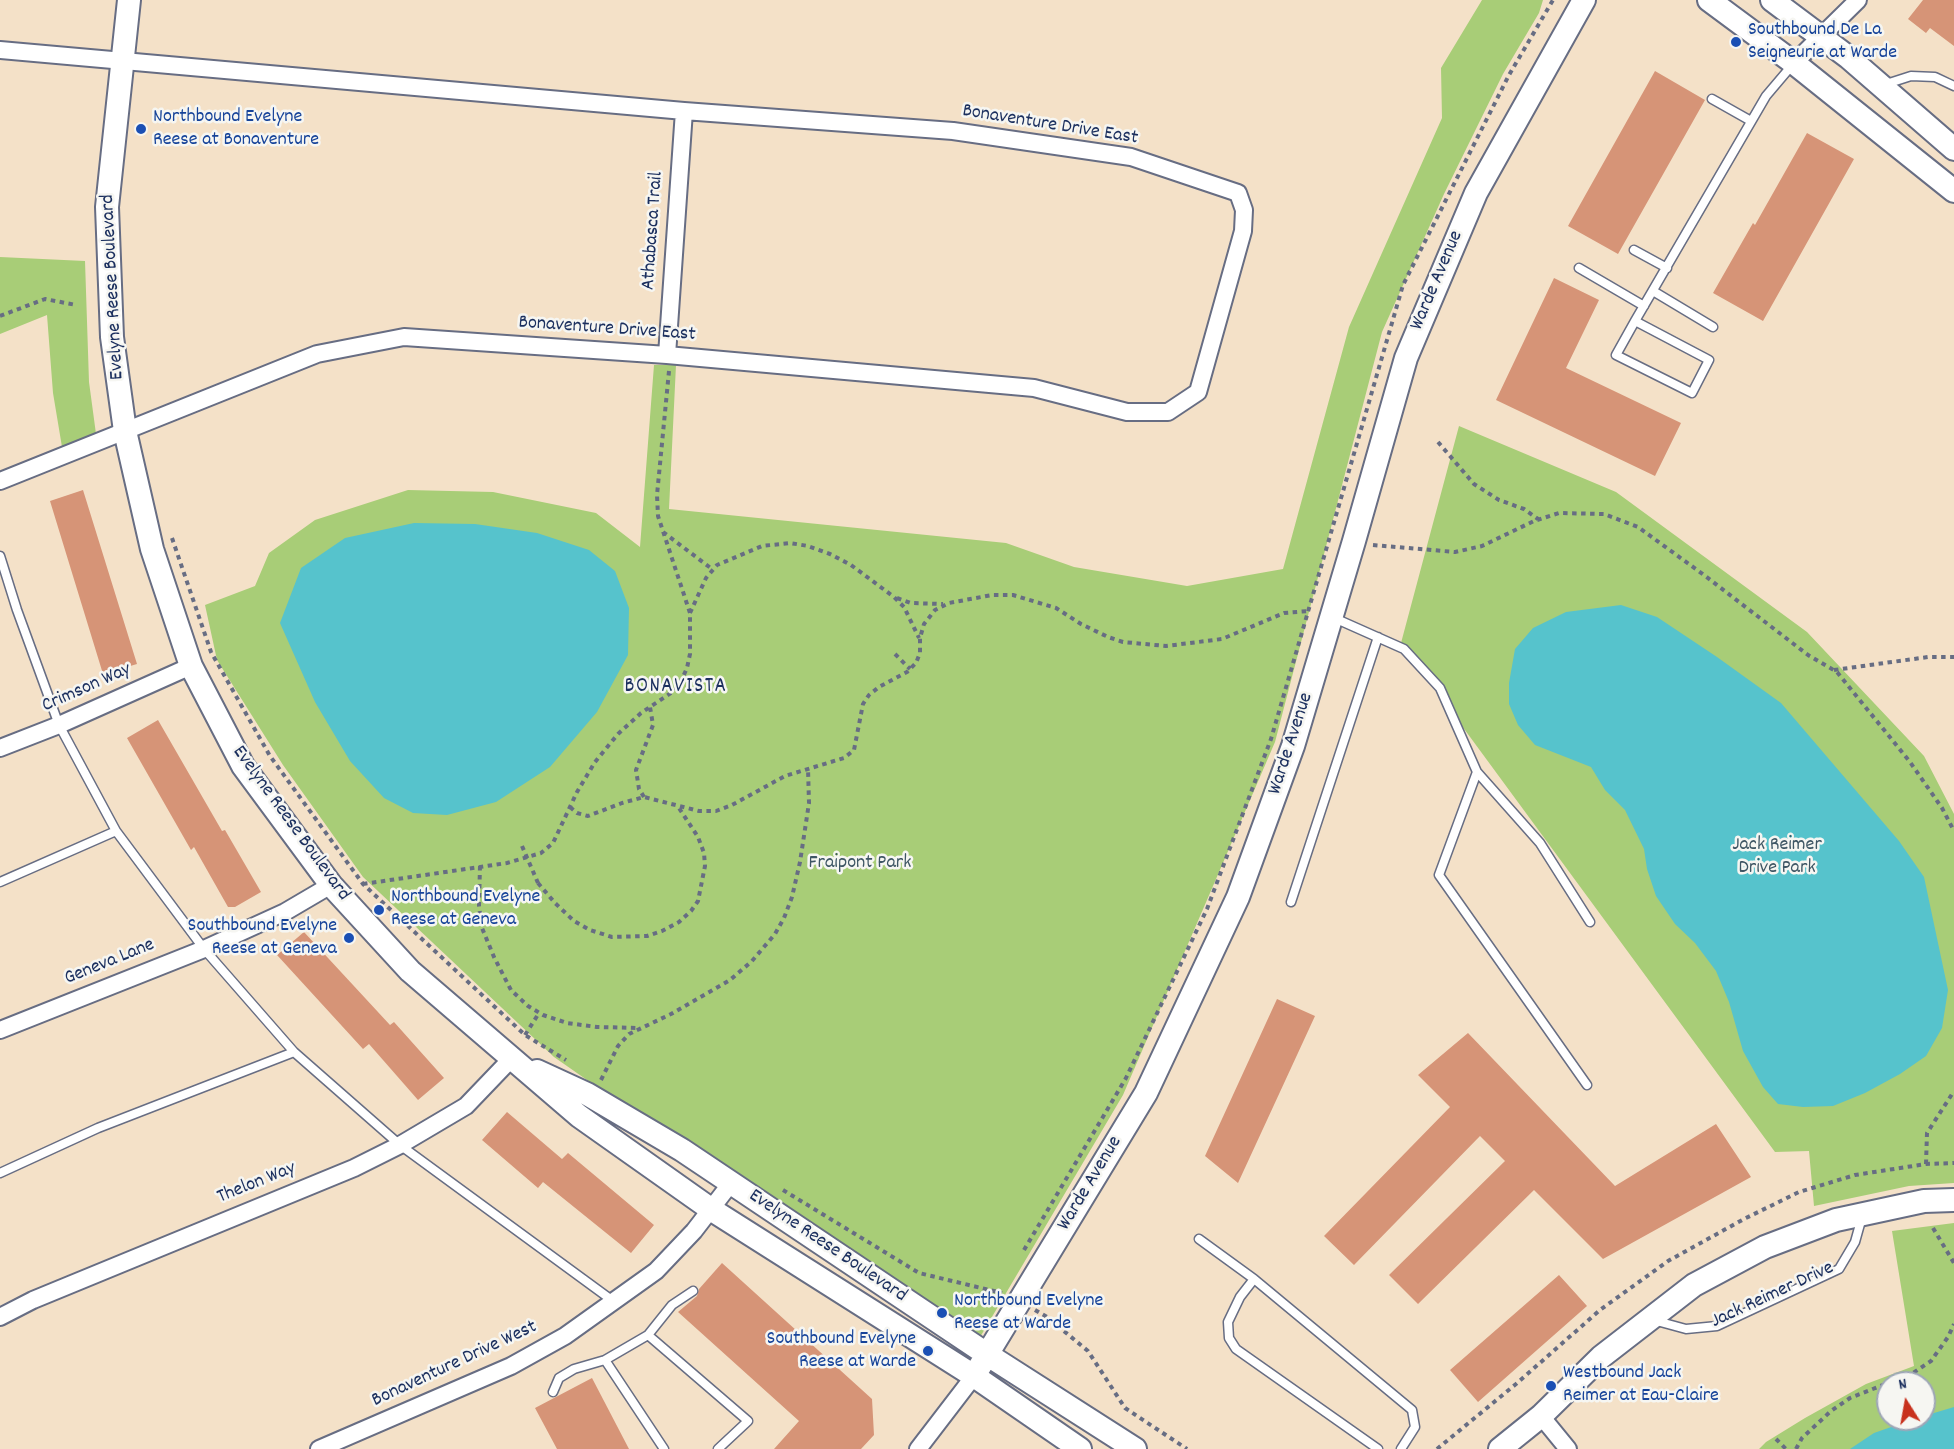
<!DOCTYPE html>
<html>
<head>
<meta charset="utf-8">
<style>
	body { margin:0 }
	#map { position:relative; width:1954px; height:1449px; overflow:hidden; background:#f4e1c8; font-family:Dekko,sans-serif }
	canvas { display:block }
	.north { position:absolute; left:1876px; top:1371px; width:60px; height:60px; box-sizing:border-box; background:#f6f6f2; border:2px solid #9ea6b7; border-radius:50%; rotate:349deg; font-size:16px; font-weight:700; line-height:24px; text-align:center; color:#1b2f5e }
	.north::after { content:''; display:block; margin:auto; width:21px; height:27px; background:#c8321e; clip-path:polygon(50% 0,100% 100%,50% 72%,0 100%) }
</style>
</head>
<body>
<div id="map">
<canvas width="1954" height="1449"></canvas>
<div class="north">N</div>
</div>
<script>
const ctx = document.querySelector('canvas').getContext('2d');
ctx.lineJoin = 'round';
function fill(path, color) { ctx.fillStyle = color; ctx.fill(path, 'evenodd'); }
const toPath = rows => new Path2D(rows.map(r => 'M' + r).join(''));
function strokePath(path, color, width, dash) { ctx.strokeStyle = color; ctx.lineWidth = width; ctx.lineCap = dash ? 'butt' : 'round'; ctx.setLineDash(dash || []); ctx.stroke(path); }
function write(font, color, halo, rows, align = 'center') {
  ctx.font = font + ' Dekko,sans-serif'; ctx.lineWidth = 5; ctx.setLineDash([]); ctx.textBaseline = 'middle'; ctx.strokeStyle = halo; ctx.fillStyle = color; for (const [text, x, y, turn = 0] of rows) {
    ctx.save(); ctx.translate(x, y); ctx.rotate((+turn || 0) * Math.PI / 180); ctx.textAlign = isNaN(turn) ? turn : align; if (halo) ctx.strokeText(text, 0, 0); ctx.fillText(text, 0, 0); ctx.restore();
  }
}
fill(toPath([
	[1482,0,1543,0,1539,13,1503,74,1444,194,1382,332,1275,742,1123,1095,973,1349,554,1057,363,877,283,765,217,660,205,605,255,586,269,553,315,520,408,490,493,492,596,513,640,547,654,365,676,365,669,509,1006,543,1074,567,1187,586,1283,569,1349,327,1442,118,1441,68],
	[0,257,85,261,89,382,96,434,62,447,53,393,47,315,0,334],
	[1459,426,1616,492,1807,632,1924,756,1954,814,1954,1183,1909,1186,1814,1206,1809,1151,1775,1152,1401,643],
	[1954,1223,1954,1449,1759,1449,1766,1442,1805,1418,1866,1384,1914,1366,1892,1231],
	[1888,1383,1924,1383,1924,1419,1888,1419]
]), '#a8cd77');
fill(toPath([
	[414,523,475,524,537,533,589,550,615,571,629,608,628,655,597,712,550,767,496,802,447,815,413,813,384,798,350,761,315,702,280,623,301,568,345,538],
	[1621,605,1657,617,1717,657,1781,703,1899,841,1924,877,1948,990,1942,1028,1926,1056,1900,1074,1865,1093,1833,1106,1803,1107,1778,1104,1763,1087,1743,1051,1729,1002,1716,971,1695,943,1675,924,1656,896,1647,869,1644,849,1625,810,1605,790,1591,767,1535,745,1518,725,1509,704,1509,683,1515,649,1533,628,1566,612],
	[1954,1407,1954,1449,1850,1449,1874,1433,1914,1419,1924,1419,1924,1416]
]), '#56c3cc');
fill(toPath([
	[1923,0,1954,0,1954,46,1930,28,1926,33,1908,19],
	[1655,71,1705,100,1618,254,1568,226],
	[1807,133,1854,159,1763,321,1713,293,1753,223,1755,225],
	[1554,278,1599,300,1566,368,1681,423,1655,476,1496,400],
	[83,490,137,664,103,674,50,501],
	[158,720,222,831,225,830,261,892,235,907,228,907,194,847,191,850,127,738],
	[304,932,390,1025,394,1022,444,1078,418,1100,369,1044,363,1049,277,955],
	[1277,999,1315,1016,1238,1183,1205,1156],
	[1468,1033,1615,1186,1716,1124,1751,1177,1603,1259,1534,1190,1418,1304,1389,1275,1505,1161,1480,1136,1354,1265,1324,1236,1450,1107,1418,1075],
	[507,1112,562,1159,568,1153,654,1225,631,1253,543,1182,538,1188,482,1140],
	[722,1263,872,1399,874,1435,861,1449,774,1449,799,1421,678,1312,697,1296,699,1289],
	[1559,1275,1587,1306,1478,1402,1450,1370],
	[592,1378,629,1449,557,1449,535,1408]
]), '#d69477');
const lane = toPath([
	[1883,85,1911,76,1935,77,1954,86],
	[1712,99,1751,121],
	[1634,250,1667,268],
	[1579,268,1644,306],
	[1653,291,1713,327],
	[1635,321,1709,360,1692,393,1616,355,1635,321,1766,96,1794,63],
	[0,556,17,610,59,725,116,831,204,949,294,1052,400,1145,613,1301],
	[1332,617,1404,649,1440,688,1477,772,1439,875,1587,1085],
	[1477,772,1540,843,1590,922],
	[0,882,116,831],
	[1291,902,1378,637],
	[0,1173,98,1128,294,1052],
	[1199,1239,1254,1279],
	[1653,1320,1686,1329,1717,1326,1839,1269,1855,1242,1862,1217],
	[648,1335,748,1421,718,1449],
	[605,1360,664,1449],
	[553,1392,559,1378,574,1369,605,1360,648,1335,672,1305,693,1291],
	[1378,1449,1236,1349,1229,1338,1228,1322,1240,1297,1254,1279,1412,1410,1415,1427,1401,1449]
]);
const street = toPath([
	[0,50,684,111,953,131,1131,157,1238,193,1244,210,1243,231,1198,392,1168,412,1127,412,1034,388,667,355,404,337,317,354,0,481],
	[1794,63,1858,0],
	[667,355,684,111],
	[0,748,59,725,191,666],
	[0,1030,204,949,285,912,331,885],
	[0,1317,33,1300,354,1168,400,1145,466,1106,511,1059],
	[1541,1416,1568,1449],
	[319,1449,511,1366,565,1336,656,1271,694,1231,731,1183],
	[918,1449,974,1376]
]);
const secondary = toPath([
	[129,0,107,207,112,337,125,431,152,549,191,666,243,766,331,885,410,971,579,1116,712,1210,974,1376,1080,1449],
	[1709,0,1794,63,1954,191],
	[1772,0,1848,57,1954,149],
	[537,1071,587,1094,682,1150,988,1355,1135,1449],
	[974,1376,1146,1093,1238,897,1293,746,1354,541,1406,358,1476,193,1584,0],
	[1500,1449,1541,1416,1601,1357,1694,1285,1765,1247,1836,1220,1924,1201,1954,1200]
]);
strokePath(lane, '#676d83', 11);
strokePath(street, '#676d83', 20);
strokePath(secondary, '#676d83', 26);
strokePath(toPath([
	[0,316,45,299,76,305],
	[1438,442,1474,484,1499,500,1524,509,1538,519],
	[663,532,712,569],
	[172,538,211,652,270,756,363,884,525,1035,566,1060],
	[1373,545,1455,552,1482,546,1534,521,1559,513,1604,514,1638,527,1704,575,1808,655,1837,672,1910,762,1942,808,1954,831],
	[897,598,911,603,943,604],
	[690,613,706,578,717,565,762,546,790,543,808,546,830,554,851,565,894,597,904,607,919,638],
	[895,654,910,669],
	[1834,670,1928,657,1954,657],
	[644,797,639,789,636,770,653,725,650,707],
	[570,807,577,813,588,816,622,803,644,797,699,811,716,811,732,805,785,776,844,758,854,750,863,704,869,695,879,687,907,672,916,663,920,653,920,638,924,624,935,610,949,603,992,595,1013,595,1056,608,1081,624,1108,637,1123,642,1166,646,1222,639,1284,613,1309,611],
	[480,866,479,906,482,928,494,957,511,990,528,1006,543,1015,567,1023,597,1027,640,1028],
	[538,883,555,903,574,921,590,930,612,937,647,936,662,931,679,922,691,911,698,901,705,866,704,853,698,837,677,805],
	[363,884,507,863,541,853,553,843,577,792,595,762,618,734,641,713,674,691,681,681,687,668,690,654,690,613,658,516,657,495,669,371],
	[525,1035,539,1013],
	[601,1080,618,1046,629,1034,671,1014,730,980,752,961,775,934,784,918,792,897,800,862,809,803,808,768],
	[1926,1164,1927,1133,1954,1091],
	[783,1190,919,1273,1002,1293],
	[1933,1228,1954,1263],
	[1024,1250,1126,1078,1207,909,1271,739,1403,285,1509,75,1553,0],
	[1035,1310,1047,1317,1088,1351,1125,1408,1187,1449],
	[1889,1383,1904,1379,1931,1361,1948,1337,1954,1324],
	[1776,1439,1786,1449],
	[1437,1449,1516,1384,1600,1310,1668,1261,1744,1219,1799,1192,1855,1175,1926,1164,1954,1163],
	[1796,1449,1802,1438,1831,1411,1850,1398,1888,1383]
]), '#676d83', 4, [4.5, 4.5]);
strokePath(lane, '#fff', 8);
strokePath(street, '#fff', 16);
strokePath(secondary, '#fff', 22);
strokePath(toPath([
	[522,846,538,883]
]), '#676d83', 4, [4.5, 4.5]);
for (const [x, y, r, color] of [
	[1736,42,6,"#1a4fb4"],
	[141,129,6,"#1a4fb4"],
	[379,910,6,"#1a4fb4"],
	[349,938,6,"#1a4fb4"],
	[942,1313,6,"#1a4fb4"],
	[928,1351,6,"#1a4fb4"],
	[1551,1386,6,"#1a4fb4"]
]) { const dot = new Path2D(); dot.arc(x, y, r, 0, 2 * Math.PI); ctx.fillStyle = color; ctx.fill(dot); strokePath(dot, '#f6f6f2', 2); }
write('20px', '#164399', '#f6f6f2', [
	["Southbound De La",1748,31],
	["Seigneurie at Warde",1748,54],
	["Northbound Evelyne",153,118],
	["Reese at Bonaventure",153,141],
	["Northbound Evelyne",391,898],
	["Reese at Geneva",391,921],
	["Southbound Evelyne",337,927,"right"],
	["Reese at Geneva",337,950,"right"],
	["Northbound Evelyne",954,1302],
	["Reese at Warde",954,1325],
	["Southbound Evelyne",916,1340,"right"],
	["Reese at Warde",916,1363,"right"],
	["Westbound Jack",1563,1374],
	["Reimer at Eau-Claire",1563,1397]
], 'left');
write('20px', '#1b2f5e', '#f6f6f2', [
	["Bonaventure Drive East",1050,126,9],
	["Athabasca Trail",654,231,-86],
	["Warde Avenue",1438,281,-67],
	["Evelyne Reese Boulevard",114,287,-93],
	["Bonaventure Drive East",607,330,4],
	["Crimson Way",87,689,-24],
	["Warde Avenue",1292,744,-72],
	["Evelyne Reese Boulevard",290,824,54],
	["Geneva Lane",110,963,-22],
	["Thelon Way",257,1184,-22],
	["Warde Avenue",1091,1184,-59],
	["Evelyne Reese Boulevard",827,1247,34],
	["Jack Reimer Drive",1773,1296,-25],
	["Bonaventure Drive West",455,1365,-25]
]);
write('20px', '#3e5664', '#f6f6f2', [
	["Jack Reimer",1777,846],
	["Drive Park",1777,869],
	["Fraipont Park",860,864]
]);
ctx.letterSpacing = '1.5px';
write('21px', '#1b2f5e', '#f6f6f2', [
	["BONAVISTA",676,688]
]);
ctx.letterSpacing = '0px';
</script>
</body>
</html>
